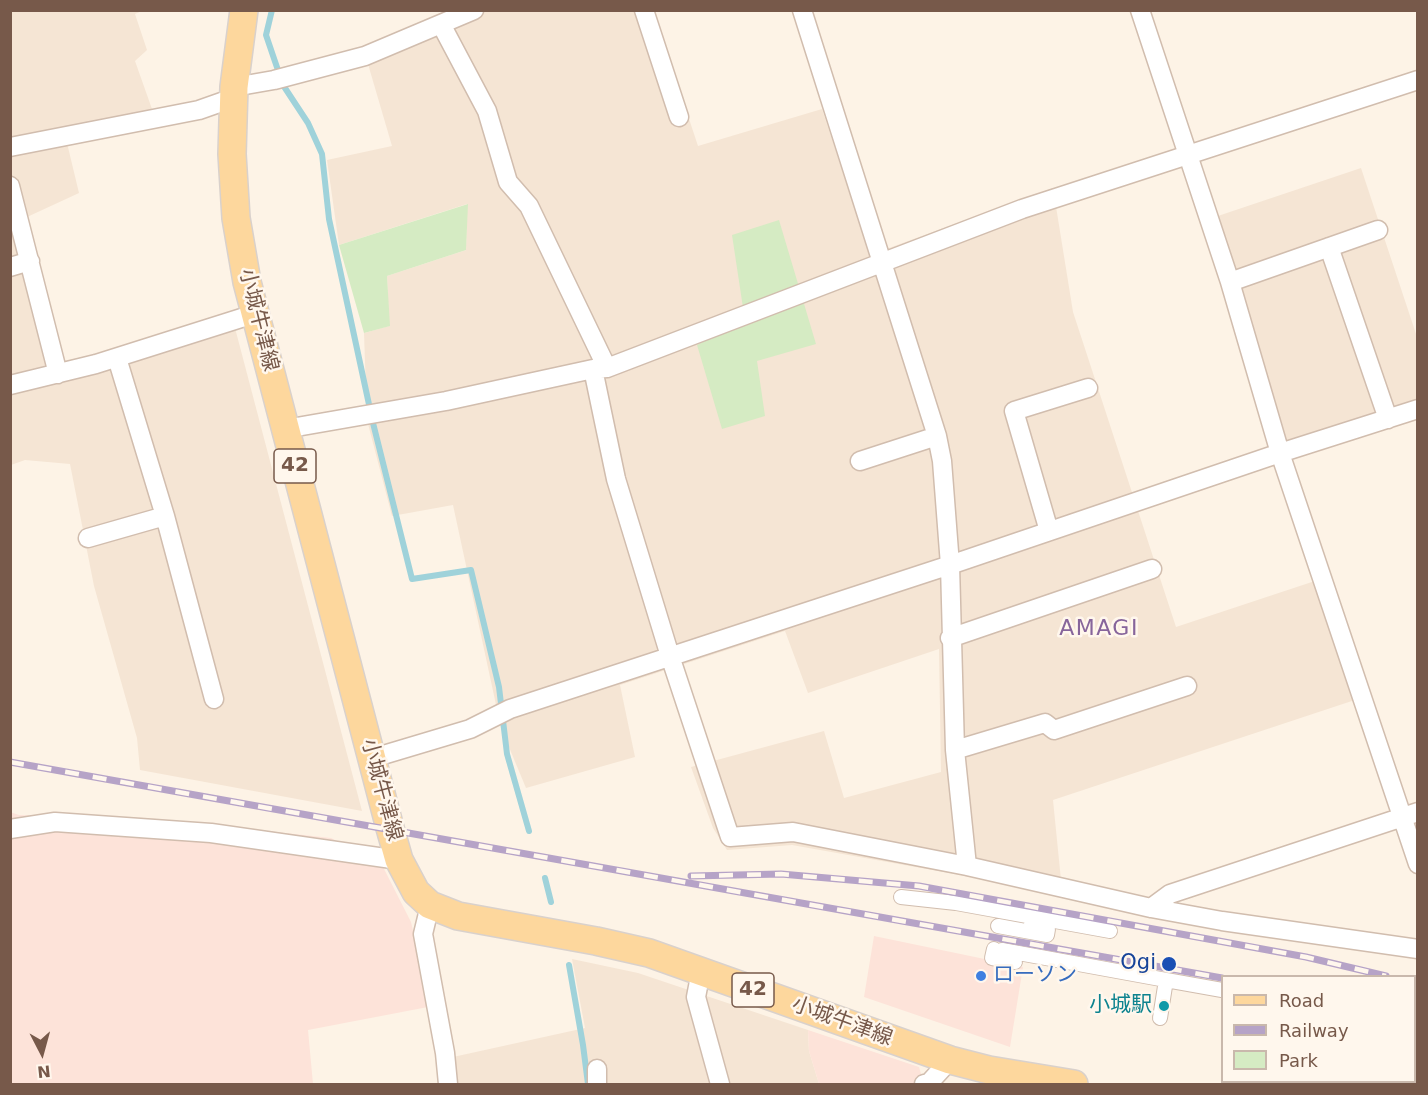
<!DOCTYPE html>
<html>
<head>
<meta charset="utf-8">
<style>
	body { margin:0 }
	#map { position:relative; width:1428px; height:1095px; overflow:hidden; background:#fdf3e6; font-family:"DejaVu Sans",sans-serif }
	canvas { display:block }
	.frame { position:absolute; inset:0; border:12px solid #77594a; pointer-events:none }
	.legend { position:absolute; left:1221px; top:975px; width:195px; height:108px; box-sizing:border-box; background:#fff7ed; border:2px solid #c9b8ac; margin:0; padding:8px 10px; list-style:none; font-size:18px; color:#77594a }
	.legend li { display:flex; align-items:center; gap:12px; height:30px }
	.legend b { width:30px; border:2px solid #c9b8ac }
	.north { position:absolute; left:12px; top:1023px; width:60px; height:60px; -webkit-text-stroke:4px #fff7ed; paint-order:stroke; rotate:174deg; font-size:16px; font-weight:700; line-height:24px; text-align:center; color:#77594a }
	.north::after { content:''; display:block; margin:auto; width:21px; height:27px; background:#77594a; clip-path:polygon(50% 0,100% 100%,50% 72%,0 100%) }
</style>
</head>
<body>
<div id="map">
<canvas width="1428" height="1095"></canvas>
<div class="frame"></div>
<ul class="legend">
<li><b style="height:8px;background:#fdd79d"></b>Road</li>
<li><b style="height:8px;background:#b6a3c7"></b>Railway</li>
<li><b style="height:16px;background:#d5ebc3"></b>Park</li>
</ul>
<div class="north">N</div>
</div>
<script>
const ctx = document.querySelector('canvas').getContext('2d');
ctx.lineJoin = 'round';
function fill(path, color) { ctx.fillStyle = color; ctx.fill(path, 'evenodd'); }
const toPath = rows => new Path2D(rows.map(r => 'M' + r).join(''));
function strokePath(path, color, width, dash) { ctx.strokeStyle = color; ctx.lineWidth = width; ctx.lineCap = dash ? 'butt' : 'round'; ctx.setLineDash(dash || []); ctx.stroke(path); }
function write(font, color, halo, rows, align = 'center') {
  ctx.font = font + ' "DejaVu Sans","Noto Sans JP",sans-serif'; ctx.lineWidth = 5; ctx.setLineDash([]); ctx.textBaseline = 'middle'; ctx.strokeStyle = halo; ctx.fillStyle = color; for (const [text, x, y, turn = 0] of rows) {
    ctx.save(); ctx.translate(x, y); ctx.rotate((+turn || 0) * Math.PI / 180); ctx.textAlign = isNaN(turn) ? turn : align; if (halo) ctx.strokeText(text, 0, 0); ctx.fillText(text, 0, 0); ctx.restore();
  }
}
fill(toPath([
	[653,10,698,146,822,109,870,255,1053,188,1073,312,1176,627,1327,577,1367,696,1053,800,1061,880,1011,884,792,845,727,850,713,828,691,767,824,731,844,798,941,772,939,649,808,693,785,631,620,685,635,757,526,788,501,728,453,505,392,516,367,420,364,333,389,326,387,276,466,250,467,204,339,245,327,160,392,146,363,47,447,11],
	[11,11,142,11,135,14,147,50,135,61,158,126,67,143,79,193,27,217,61,378,235,328,362,811,140,770,137,738,94,586,70,464,25,460,11,465],
	[1361,168,1417,337,1417,418,1276,463,1203,221],
	[572,959,638,973,808,1030,809,1051,819,1084,455,1084,453,1057,585,1028]
]), '#f5e5d4');
fill(toPath([
	[10,812,19,815,147,818,331,838,381,863,411,922,427,990,428,1007,308,1030,313,1084,11,1084],
	[874,936,1023,967,1010,1047,864,997],
	[808,1030,919,1067,924,1084,819,1084,809,1051]
]), '#fde3d9');
fill(toPath([
	[468,204,466,250,387,276,390,326,364,333,339,245],
	[779,220,816,344,757,361,765,416,722,429,697,345,745,321,732,235]
]), '#d5ebc3');
strokePath(toPath([
	[272,10,266,35,283,85,308,123,322,154,329,219,373,423,412,579,471,570,499,687,507,754,529,831],
	[545,878,551,902],
	[569,965,583,1045,588,1084]
]), '#9fd2da', 6);
const pedestrian = toPath([
	[901,897,956,903,1110,931],
	[998,926,1047,935,1048,929,1031,925],
	[994,949,992,958,1015,962],
	[1002,950,1166,980,1160,1018],
	[1166,980,1222,990]
]);
const minor = toPath([
	[644,10,679,117],
	[802,10,937,436,942,461,950,565,955,750,967,866],
	[1140,10,1230,282,1280,453,1418,864],
	[442,26,487,111,508,182,529,206,607,368,593,369,616,479,670,656,730,837,793,832,967,866,1151,908,1222,921,1418,949],
	[234,87,274,80,365,56,474,10],
	[10,147,199,110,233,98],
	[10,186,58,374],
	[1329,247,1388,419],
	[10,267,30,261],
	[1230,282,1378,230],
	[117,358,165,516,214,699],
	[607,368,1022,209,1418,80],
	[10,385,96,364,254,314],
	[285,429,446,401,593,369],
	[860,461,937,436],
	[1049,531,1014,411,1088,388],
	[88,538,165,516],
	[950,638,1152,569],
	[955,750,1045,723,1054,730,1187,686],
	[373,758,470,729,510,709,950,565,1280,453,1418,409],
	[10,829,55,822,211,833,399,860],
	[430,905,423,934,445,1053,448,1084],
	[1151,908,1170,894,1418,812],
	[701,971,696,997,720,1084],
	[597,1069,597,1084],
	[924,1084,929,1083,950,1060]
]);
const primary = toPath([
	[244,10,234,87,232,154,236,218,247,282,390,828,399,860,416,892,430,905,458,916,596,941,649,953,950,1060,989,1070,1074,1084]
]);
strokePath(pedestrian, '#d1bdae', 16);
strokePath(minor, '#d1bdae', 21);
strokePath(primary, '#d9d1cc', 30);
strokePath(pedestrian, '#fff', 14);
strokePath(minor, '#fff', 18);
strokePath(primary, '#fdd79d', 27);
const rail = toPath([
	[10,762,1222,978],
	[691,876,781,874,919,886,1306,957,1386,976],
	[1414,984,1418,984],
	[1414,1013,1418,1013]
]);
strokePath(rail, '#b6a3c7', 7);
strokePath(rail, '#fff7ed', 4.5, [14]);
for (const [x, y, r, color] of [
	[1169,964,8,"#1a4fb4"],
	[981,976,6,"#3f7fe0"],
	[1164,1006,6,"#0f9aa8"]
]) { const dot = new Path2D(); dot.arc(x, y, r, 0, 2 * Math.PI); ctx.fillStyle = color; ctx.fill(dot); strokePath(dot, '#fff7ed', 2); }
for (const [x, y, w] of [
	[295,466,42],
	[753,990,42]
]) { const box = new Path2D(); box.roundRect(x - w / 2, y - 17, w, 34, 4.5); ctx.fillStyle = '#fff7ed'; ctx.fill(box); strokePath(box, '#77594a', 1.5); }
write('bold 20px', '#77594a', null, [
	["42",295,466],
	["42",753,990]
]);
write('21px', '#77594a', '#fff7ed', [
	["小城牛津線",258,320,76],
	["小城牛津線",381,790,75],
	["小城牛津線",842,1022,20]
]);
write('21px', '#164399', '#fff7ed', [
	["Ogi",1156,964]
], 'right');
write('21px', '#366cbe', '#fff7ed', [
	["ローソン",993,976]
], 'left');
write('21px', '#0d838f', '#fff7ed', [
	["小城駅",1152,1006]
], 'right');
ctx.letterSpacing = '1.5px';
write('22px', '#87659b', '#fff7ed', [
	["AMAGI",1099,629]
]);
ctx.letterSpacing = '0px';
</script>
</body>
</html>
